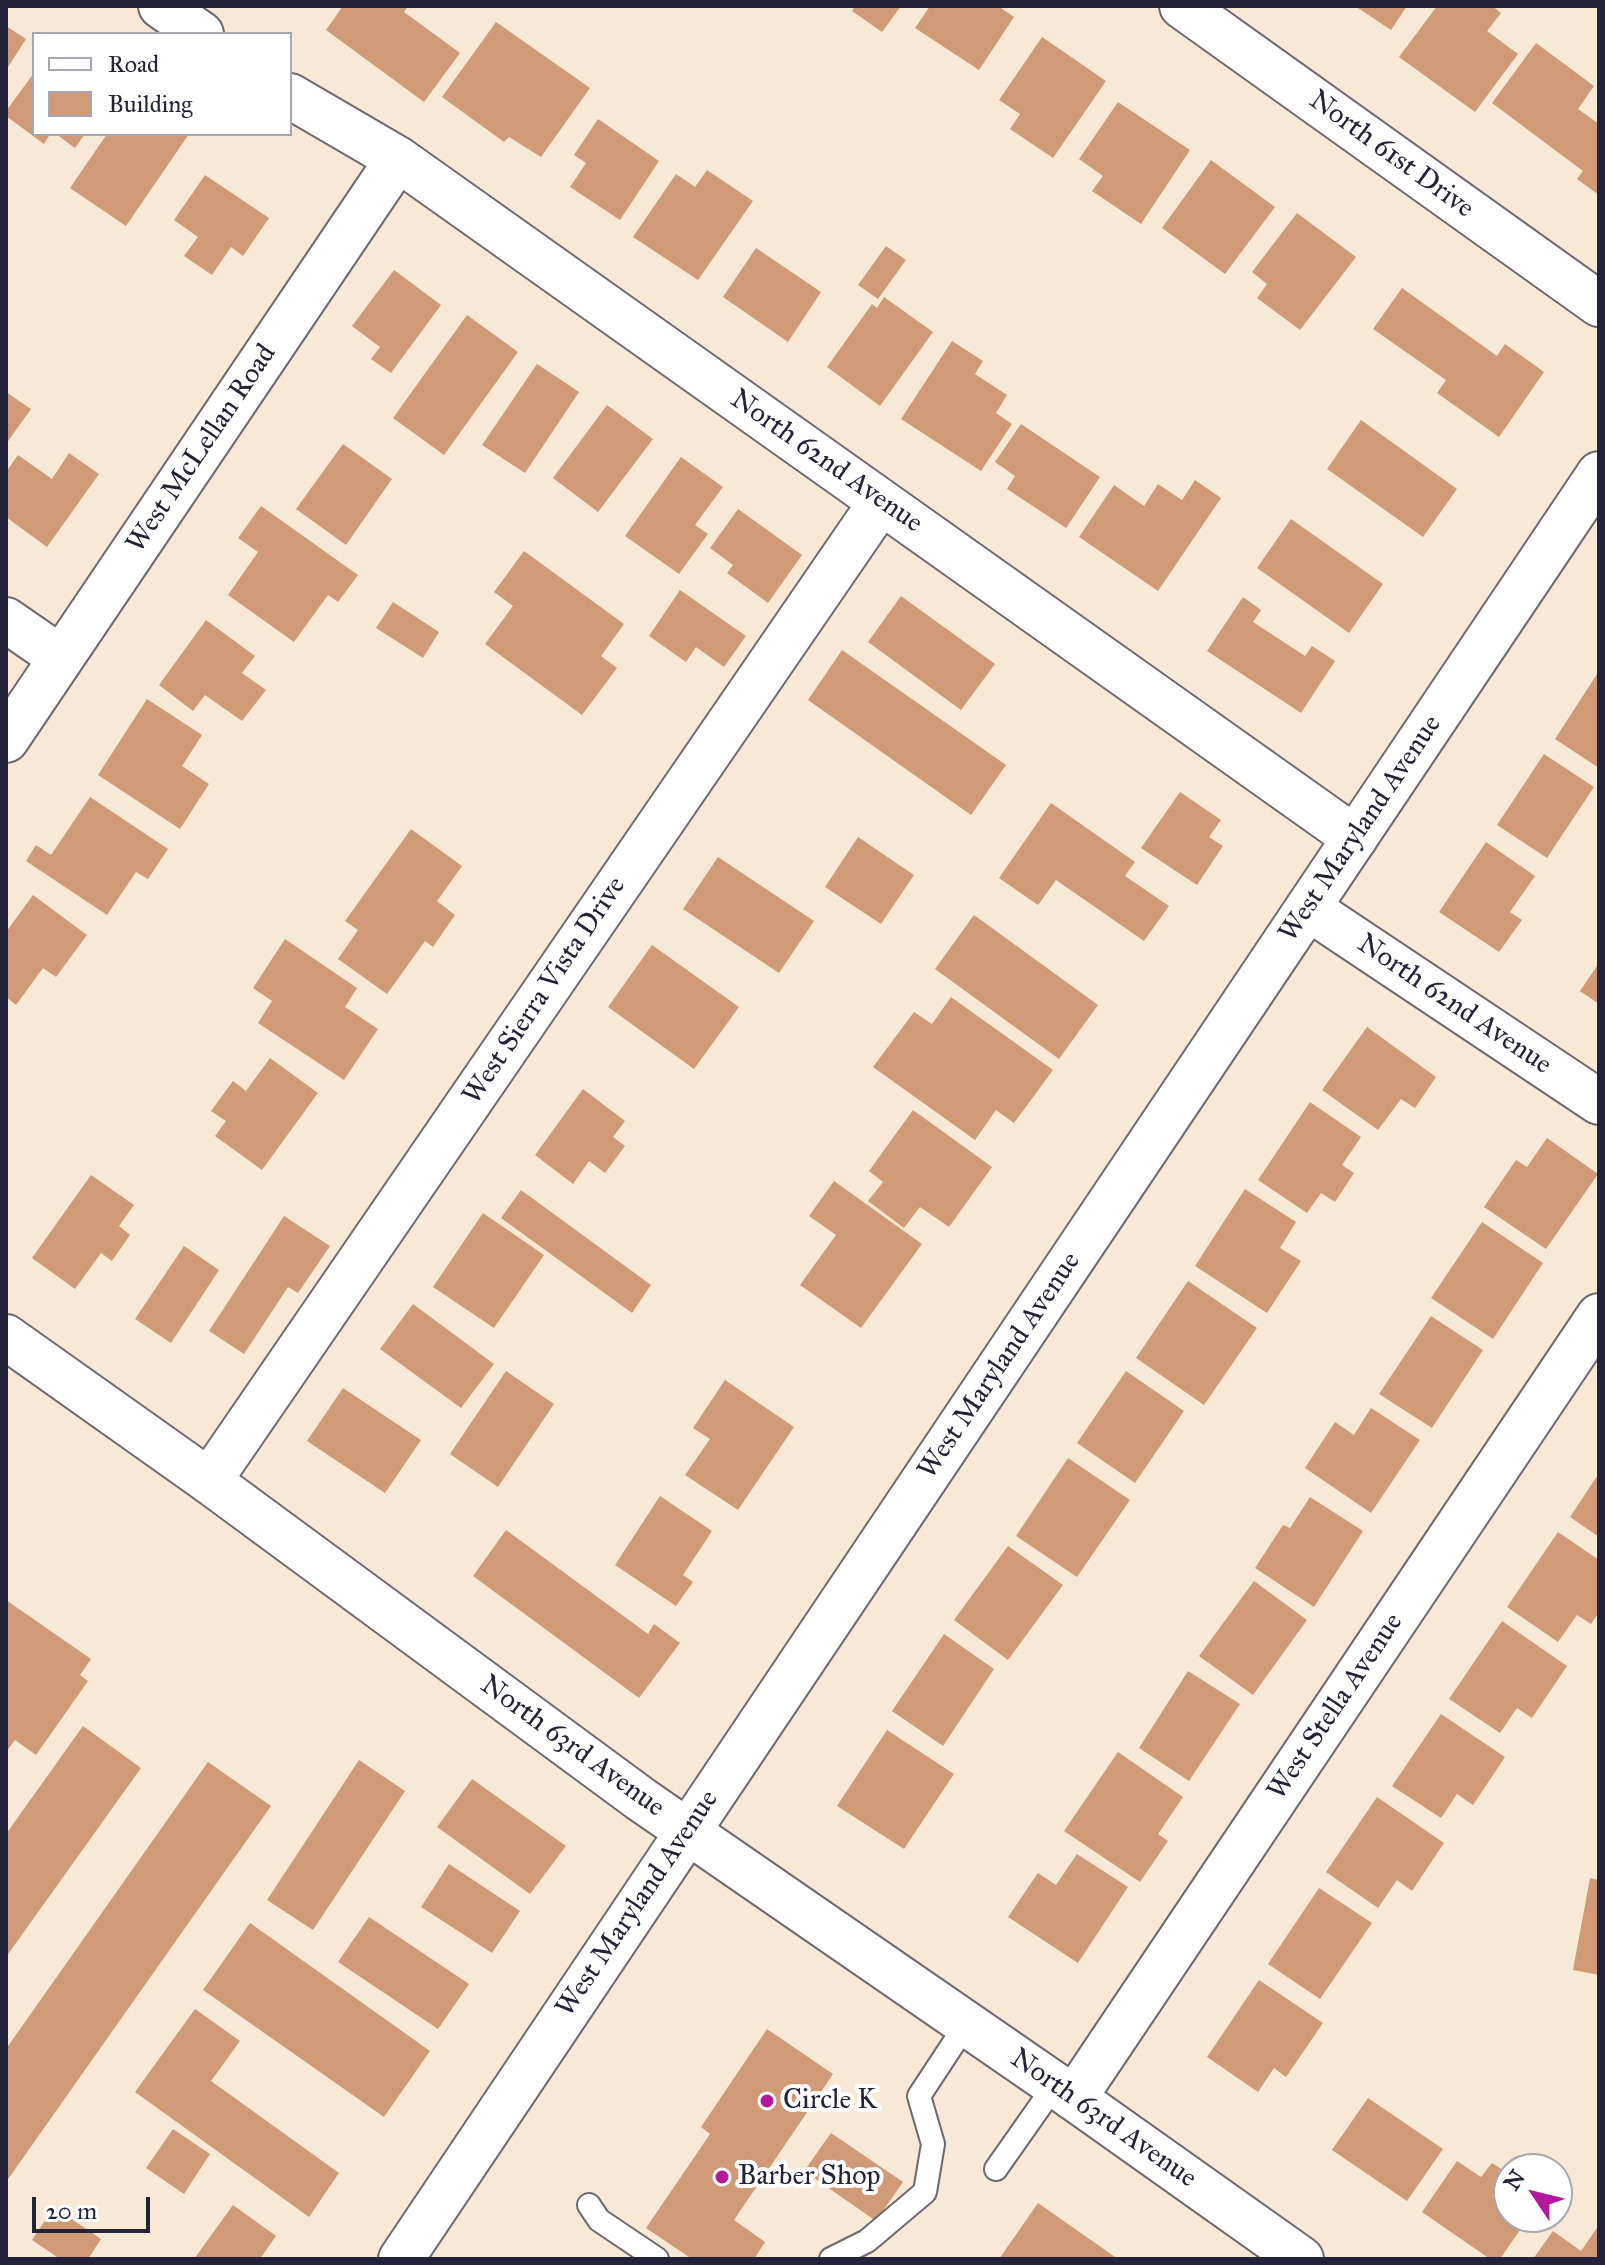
<!DOCTYPE html>
<html>
<head>
<meta charset="utf-8">
<style>
	body { margin:0 }
	#map { position:relative; width:1605px; height:2265px; overflow:hidden; background:#f7e9d5; font-family:"IM FELL Great Primer",serif }
	canvas { display:block }
	.frame { position:absolute; inset:0; border:8px solid #22223b; pointer-events:none }
	.legend { position:absolute; left:32px; top:32px; width:260px; height:104px; box-sizing:border-box; background:#fff; border:2px solid #a7a7b1; margin:0; padding:10px 14px; list-style:none; font-size:24px; color:#22223b }
	.legend li { display:flex; align-items:center; gap:16px; height:40px }
	.legend b { width:40px; border:2px solid #a7a7b1 }
	.north { position:absolute; left:1493px; top:2153px; width:80px; height:80px; box-sizing:border-box; background:#fff; border:2px solid #a7a7b1; border-radius:50%; rotate:305deg; font-size:22px; font-weight:700; line-height:32px; text-align:center; color:#22223b }
	.north::after { content:''; display:block; margin:auto; width:28px; height:36px; background:#b5179e; clip-path:polygon(50% 0,100% 100%,50% 72%,0 100%) }
	.scale { position:absolute; left:32px; top:2197px; width:118px; height:36px; box-sizing:border-box; border:4px solid #22223b; border-top:0; padding-left:10px; font-size:24px; line-height:28px; white-space:nowrap; color:#22223b; -webkit-text-stroke:6px #fff; paint-order:stroke }
</style>
</head>
<body>
<div id="map">
<canvas width="1605" height="2265"></canvas>
<div class="frame"></div>
<ul class="legend">
<li><b style="height:10px;background:#fff"></b>Road</li>
<li><b style="height:22px;background:#d09a76"></b>Building</li>
</ul>
<div class="north">N</div>
<div class="scale">20 m</div>
</div>
<script>
const ctx = document.querySelector('canvas').getContext('2d');
ctx.lineJoin = 'round';
function fill(path, color) { ctx.fillStyle = color; ctx.fill(path, 'evenodd'); }
const toPath = rows => new Path2D(rows.map(r => 'M' + r).join(''));
function strokePath(path, color, width, dash) { ctx.strokeStyle = color; ctx.lineWidth = width; ctx.lineCap = dash ? 'butt' : 'round'; ctx.setLineDash(dash || []); ctx.stroke(path); }
function write(font, color, halo, rows, align = 'center') {
  ctx.font = font + ' "IM FELL Great Primer",serif'; ctx.lineWidth = 8; ctx.setLineDash([]); ctx.textBaseline = 'middle'; ctx.strokeStyle = halo; ctx.fillStyle = color; for (const [text, x, y, turn = 0] of rows) {
    ctx.save(); ctx.translate(x, y); ctx.rotate((+turn || 0) * Math.PI / 180); ctx.textAlign = isNaN(turn) ? turn : align; if (halo) ctx.strokeText(text, 0, 0); ctx.fillText(text, 0, 0); ctx.restore();
  }
}
fill(toPath([
	[343,6,408,6,404,12,460,53,424,102,326,30],
	[855,6,901,6,882,32,852,11],
	[930,6,998,6,1014,17,979,70,915,28],
	[1355,6,1407,6,1391,30],
	[1437,6,1492,6,1501,13,1487,31,1518,54,1475,112,1399,57],
	[496,22,590,88,541,157,509,137,504,142,442,97],
	[6,26,26,39,6,70],
	[1042,37,1106,81,1053,158,1010,129,1020,114,999,100],
	[1536,43,1594,86,1578,109,1599,124,1599,195,1577,179,1583,171,1492,103],
	[34,73,34,134,50,134,44,144,6,116,6,111],
	[1118,102,1190,150,1141,224,1092,191,1103,176,1079,159],
	[598,119,659,161,620,220,570,187,586,163,574,155],
	[56,134,85,134,75,148],
	[107,134,189,134,126,226,70,188],
	[1211,160,1275,207,1225,274,1162,228],
	[707,170,753,201,698,280,633,237,676,174,695,187],
	[205,175,269,218,243,256,231,247,212,275,184,256,198,237,174,220],
	[1297,213,1356,257,1300,330,1257,298,1267,284,1252,272],
	[886,246,906,260,878,299,858,285],
	[756,248,821,292,788,342,723,297],
	[394,270,441,305,391,373,371,359,380,347,352,326],
	[1402,288,1497,356,1505,344,1544,372,1499,437,1437,393,1446,380,1373,329],
	[884,297,933,332,880,406,827,367,872,304,877,308],
	[467,315,518,352,444,455,393,418],
	[952,341,983,361,975,374,1007,395,996,413,1012,424,981,471,901,419],
	[537,364,579,392,525,473,482,445],
	[6,392,31,409,6,444],
	[607,405,653,439,598,512,553,478],
	[1361,420,1457,489,1423,537,1327,469],
	[1021,424,1100,477,1066,528,1007,489,1015,476,995,462],
	[343,444,392,479,346,545,296,509],
	[69,453,99,474,47,547,6,517,6,472,18,455,52,479],
	[681,457,723,487,695,525,708,534,679,574,625,536],
	[1195,480,1221,498,1158,591,1079,537,1114,485,1144,506,1158,484,1182,500],
	[261,506,358,575,338,602,328,595,294,642,228,595,258,552,238,538],
	[738,509,802,555,768,603,727,573,733,565,710,548],
	[1291,519,1383,584,1349,633,1257,568],
	[524,551,624,624,601,656,617,668,582,715,485,644,513,606,494,592],
	[680,590,746,636,724,667,696,647,686,662,649,636],
	[901,596,995,664,961,710,868,642],
	[1243,597,1261,610,1253,622,1305,656,1312,646,1335,661,1301,713,1207,651],
	[393,602,439,632,423,658,376,628],
	[206,620,255,656,242,673,266,690,242,721,205,695,193,711,159,685],
	[842,650,1006,765,971,815,808,700],
	[1599,671,1599,768,1555,739],
	[147,699,202,735,182,766,209,784,180,829,98,775],
	[1544,754,1594,787,1547,858,1497,825],
	[1180,792,1221,820,1209,837,1223,846,1197,885,1141,848],
	[90,797,168,849,148,879,136,872,107,915,26,861,36,845,51,855],
	[1051,803,1135,862,1125,876,1169,906,1144,941,1056,880,1038,905,999,878],
	[411,829,462,866,437,901,455,915,433,947,425,941,387,994,338,959,358,930,345,921],
	[858,837,914,875,881,924,825,887],
	[1486,842,1535,876,1510,912,1522,920,1499,952,1439,912],
	[718,857,814,921,779,973,683,909],
	[33,895,87,935,56,977,43,968,16,1005,6,997,6,932],
	[974,915,1098,1005,1059,1059,935,969],
	[285,939,357,988,345,1007,378,1029,344,1080,258,1023,272,1001,253,988],
	[652,945,739,1007,694,1069,608,1007],
	[1599,963,1599,1004,1580,991],
	[951,997,1053,1070,1014,1123,996,1110,975,1140,873,1067,914,1012,932,1024],
	[1367,1027,1436,1077,1415,1108,1401,1099,1378,1130,1322,1090],
	[270,1058,318,1093,262,1170,215,1136,226,1121,211,1111,233,1081,246,1091],
	[583,1089,625,1121,613,1137,625,1146,605,1173,589,1161,573,1184,535,1155],
	[1310,1102,1361,1137,1342,1165,1354,1173,1335,1202,1321,1193,1307,1213,1258,1180],
	[913,1110,992,1167,949,1227,920,1207,904,1228,868,1201,883,1182,869,1171],
	[1547,1138,1598,1174,1546,1249,1484,1207,1516,1160,1527,1167],
	[91,1175,134,1205,119,1226,130,1235,112,1261,101,1253,75,1289,32,1258],
	[834,1181,922,1244,861,1328,800,1285,836,1235,809,1216],
	[1245,1189,1296,1222,1280,1248,1301,1261,1267,1313,1195,1266],
	[521,1190,651,1285,632,1313,501,1218],
	[483,1213,544,1255,494,1328,433,1287],
	[284,1216,330,1246,298,1293,288,1287,244,1354,209,1331],
	[1482,1222,1543,1263,1493,1339,1431,1298],
	[184,1246,219,1270,171,1343,135,1319],
	[1188,1281,1257,1328,1204,1405,1136,1358],
	[413,1304,494,1364,461,1408,380,1349],
	[1431,1316,1483,1350,1432,1428,1379,1394],
	[506,1371,554,1404,498,1487,450,1454],
	[1126,1371,1184,1411,1135,1483,1077,1443],
	[725,1380,794,1427,738,1510,685,1475,710,1439,693,1428],
	[343,1388,421,1440,385,1493,307,1441],
	[1371,1408,1420,1440,1371,1513,1305,1468,1335,1422,1354,1435],
	[1068,1458,1130,1500,1077,1577,1016,1536],
	[1599,1473,1599,1537,1570,1517],
	[660,1496,712,1531,683,1575,693,1582,676,1606,615,1565],
	[1310,1497,1363,1531,1314,1607,1255,1568,1283,1525,1290,1528],
	[506,1530,648,1634,654,1624,680,1643,639,1698,473,1576],
	[1558,1532,1599,1560,1599,1612,1591,1624,1577,1615,1558,1642,1507,1607],
	[1008,1546,1063,1585,1008,1660,954,1620],
	[1254,1581,1307,1620,1253,1695,1199,1656],
	[6,1600,91,1659,80,1675,88,1681,36,1755,15,1740,6,1752],
	[1502,1621,1567,1666,1532,1718,1517,1708,1500,1733,1449,1699],
	[944,1634,994,1669,943,1746,892,1711],
	[1188,1671,1240,1704,1189,1781,1139,1748],
	[1441,1714,1505,1757,1473,1805,1457,1794,1441,1818,1392,1786],
	[83,1726,141,1768,6,1957,6,1834],
	[887,1730,954,1774,904,1849,837,1806],
	[1118,1752,1183,1797,1158,1834,1168,1841,1140,1882,1064,1831],
	[359,1760,405,1791,313,1930,267,1900],
	[208,1762,271,1806,6,2182,6,2049],
	[472,1779,566,1846,530,1894,437,1827],
	[1377,1797,1444,1843,1412,1891,1397,1880,1378,1908,1326,1872],
	[1077,1854,1128,1887,1078,1963,1008,1917,1038,1873,1056,1885],
	[449,1864,520,1911,492,1953,421,1907],
	[1590,1878,1599,1880,1599,1975,1573,1970],
	[1319,1888,1372,1923,1320,1999,1268,1964],
	[369,1917,469,1984,438,2029,338,1962],
	[250,1923,430,2051,384,2117,203,1990],
	[1259,1980,1323,2023,1286,2077,1274,2068,1258,2092,1207,2057],
	[195,2009,240,2041,211,2081,339,2173,309,2217,135,2092],
	[767,2029,833,2074,734,2220,765,2242,754,2259,692,2259,646,2228,710,2134,701,2127],
	[1368,2098,1443,2149,1407,2201,1332,2150],
	[173,2129,210,2154,184,2194,146,2168],
	[831,2133,903,2182,876,2221,804,2171],
	[1457,2161,1481,2177,1492,2163,1509,2174,1509,2217,1529,2217,1500,2259,1490,2259,1422,2212],
	[1038,2203,1118,2259,999,2259],
	[233,2205,276,2236,260,2259,194,2259],
	[54,2207,101,2239,88,2259,60,2259,32,2240],
	[1599,2225,1599,2259,1533,2259,1553,2231,1581,2251]
]), '#d09a76');
const lane = toPath([
	[996,2169,1055,2085],
	[589,2205,599,2220,657,2259],
	[831,2259,867,2241,925,2192,933,2144,919,2096,967,2023]
]);
const street = toPath([
	[161,6,201,34],
	[1182,6,1599,304],
	[290,96,398,159,1355,838],
	[6,620,61,658],
	[6,740,398,159],
	[1308,908,1599,1102],
	[209,1481,881,502],
	[1074,2098,1599,1316]
]);
const secondary = toPath([
	[6,1337,209,1481,642,1800,1074,2098,1301,2259],
	[401,2259,1599,474]
]);
strokePath(lane, '#6d6871', 26);
strokePath(street, '#6d6871', 48);
strokePath(secondary, '#6d6871', 48);
strokePath(lane, '#fff', 22);
strokePath(street, '#fff', 44);
strokePath(secondary, '#fff', 44);
for (const [x, y, r, color] of [
	[767,2101,8,"#b5179e"],
	[722,2177,8,"#b5179e"]
]) { const dot = new Path2D(); dot.arc(x, y, r, 0, 2 * Math.PI); ctx.fillStyle = color; ctx.fill(dot); strokePath(dot, '#fff', 3); }
write('28px', '#22223b', '#fff', [
	["North 61st Drive",1391,155,36],
	["West McLellan Road",202,449,-56],
	["North 62nd Avenue",826,462,35],
	["West Maryland Avenue",1361,829,-56],
	["West Sierra Vista Drive",545,991,-56],
	["North 62nd Avenue",1454,1005,34],
	["West Maryland Avenue",1000,1366,-56],
	["West Stella Avenue",1336,1707,-56],
	["North 63rd Avenue",572,1747,36],
	["West Maryland Avenue",638,1904,-56],
	["North 63rd Avenue",1103,2119,35]
]);
write('28px', '#22223b', '#fff', [
	["Circle K",783,2101],
	["Barber Shop",738,2177]
], 'left');
</script>
</body>
</html>
